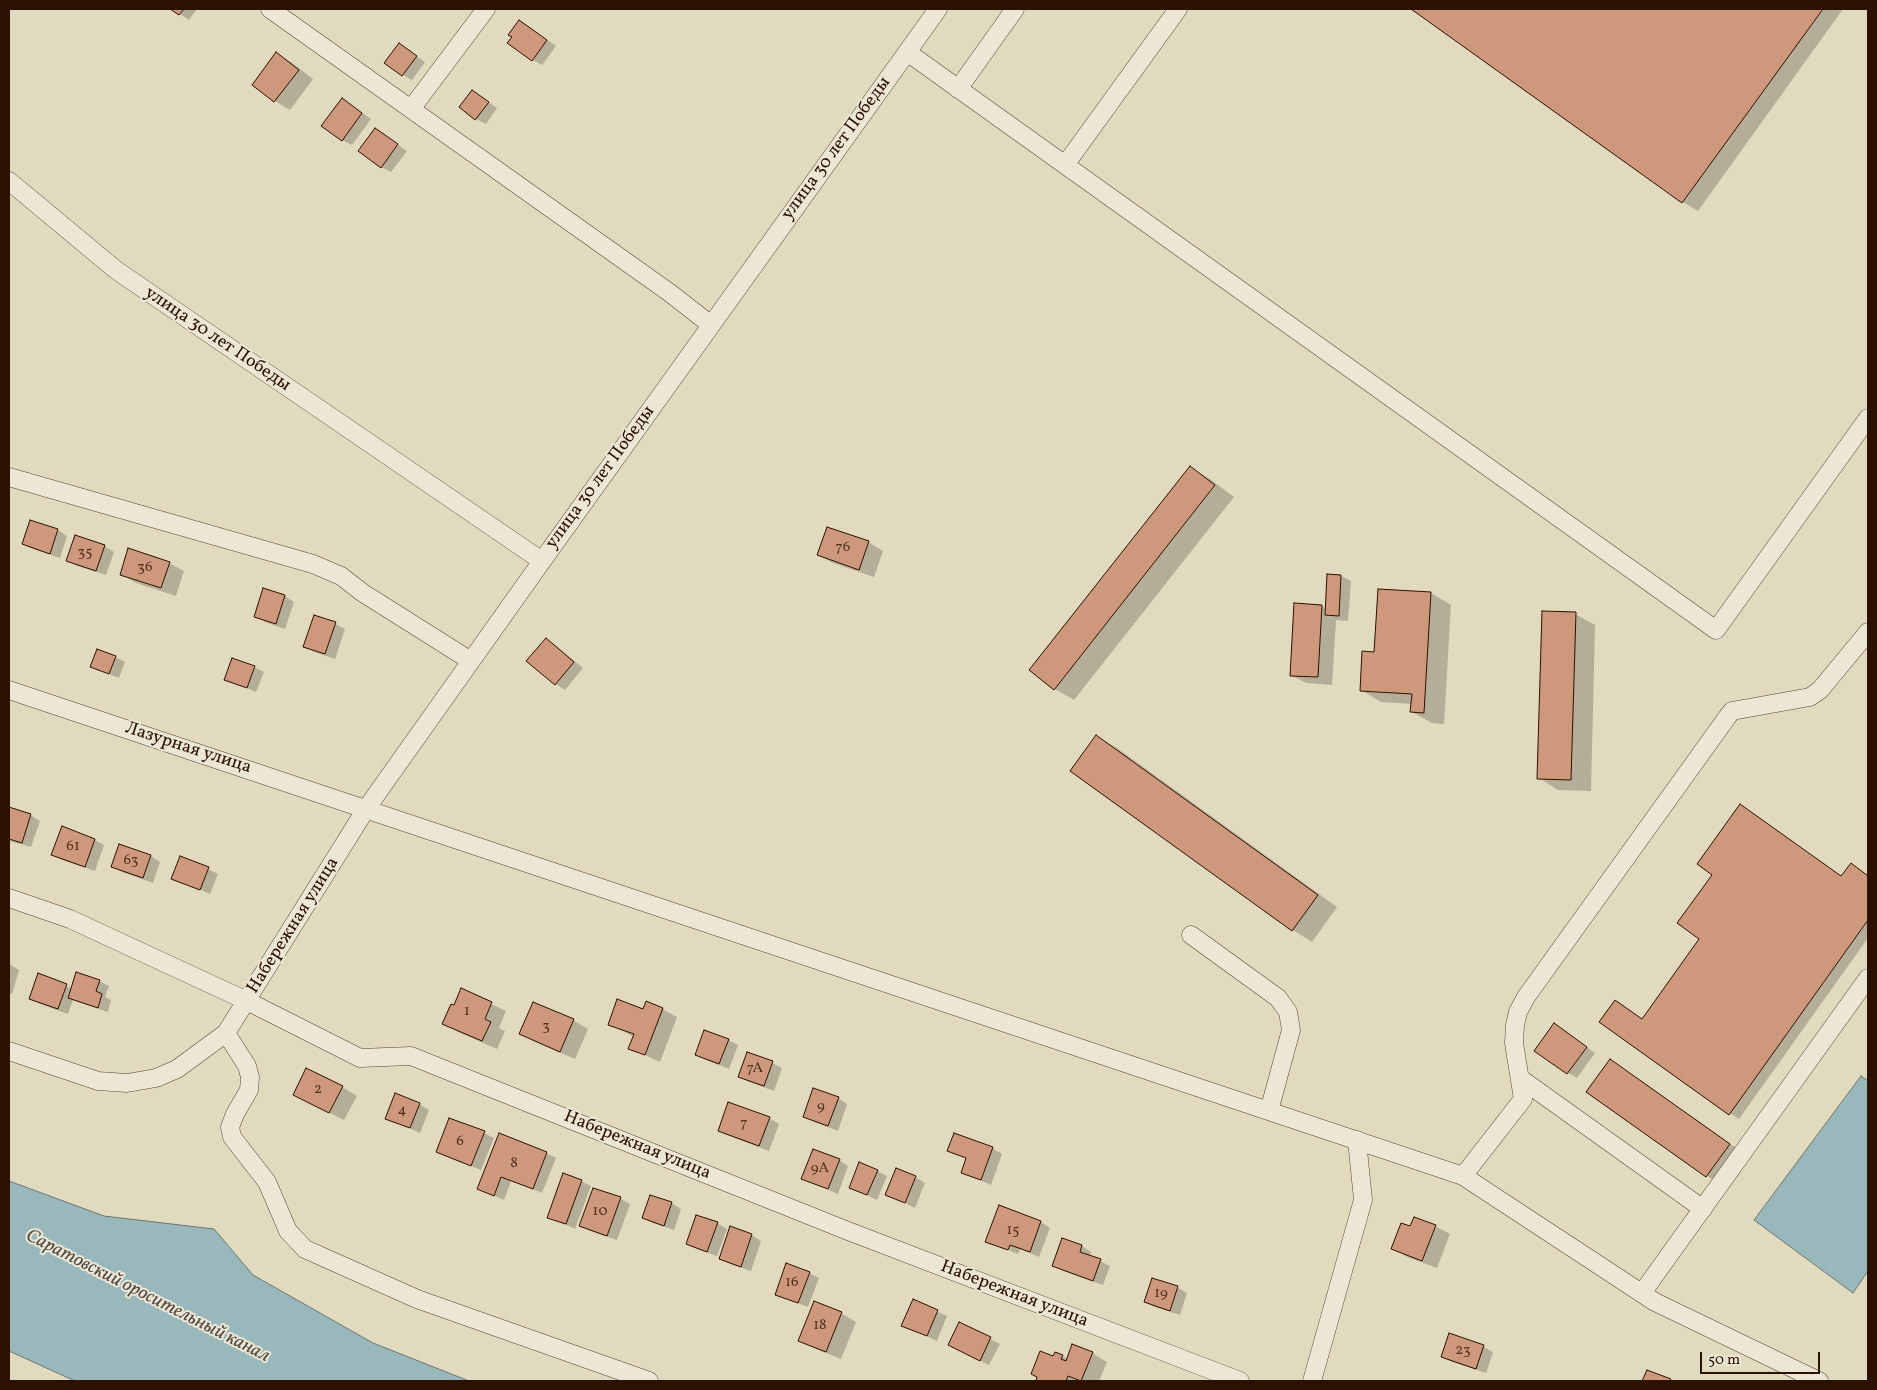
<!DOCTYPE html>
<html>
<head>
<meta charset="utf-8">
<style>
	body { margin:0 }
	#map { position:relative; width:1877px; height:1390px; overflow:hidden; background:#e2dabe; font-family:Vollkorn,serif }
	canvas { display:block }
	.frame { position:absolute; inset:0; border:10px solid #2c1000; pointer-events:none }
	.scale { position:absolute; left:1700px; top:1352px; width:120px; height:22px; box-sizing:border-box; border:2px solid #2c1000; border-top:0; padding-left:6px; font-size:15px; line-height:18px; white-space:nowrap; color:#2c1000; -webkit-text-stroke:4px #ece7d5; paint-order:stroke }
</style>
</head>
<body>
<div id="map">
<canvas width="1877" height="1390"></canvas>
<div class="frame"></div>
<div class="scale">50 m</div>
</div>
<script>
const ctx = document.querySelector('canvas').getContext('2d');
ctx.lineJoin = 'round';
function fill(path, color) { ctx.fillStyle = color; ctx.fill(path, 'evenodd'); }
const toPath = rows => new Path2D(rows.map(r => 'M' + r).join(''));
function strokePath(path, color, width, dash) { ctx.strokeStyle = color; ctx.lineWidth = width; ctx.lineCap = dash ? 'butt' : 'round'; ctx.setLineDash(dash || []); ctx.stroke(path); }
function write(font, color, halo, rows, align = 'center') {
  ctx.font = font + ' Vollkorn,serif'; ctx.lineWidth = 4; ctx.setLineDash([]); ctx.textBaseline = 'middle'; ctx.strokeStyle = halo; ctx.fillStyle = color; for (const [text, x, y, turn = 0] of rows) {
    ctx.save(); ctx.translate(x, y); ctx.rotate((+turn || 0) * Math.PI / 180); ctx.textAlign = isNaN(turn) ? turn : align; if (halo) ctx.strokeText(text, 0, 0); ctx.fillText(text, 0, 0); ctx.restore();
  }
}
const water = toPath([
	[1861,1076,1868,1081,1868,1271,1853,1293,1754,1220,1861,1076],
	[9,1181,104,1216,214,1229,253,1275,373,1343,469,1381,75,1381,9,1351,9,1181]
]);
fill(water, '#99b8bc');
strokePath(water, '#6d7571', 1);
fill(toPath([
	[172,9,197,9,189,20],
	[1414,9,1843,9,1698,211,1683,202],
	[529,27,556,46,542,65,533,60,513,36],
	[400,45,425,62,412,80,403,75],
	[277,54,291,62,313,79,290,110,275,101,253,84],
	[472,91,497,108,486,124,476,119],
	[351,105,371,119,352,145,342,140],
	[376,129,407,151,391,172,381,167],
	[1190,467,1210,479,1234,497,1074,700,1055,689],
	[30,521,58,530,67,536,60,558,33,549,23,544],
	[868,542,883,551,874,577,833,563,818,555],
	[104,546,114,552,106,575,77,566,68,560],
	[169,563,184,571,176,596,136,583,121,574],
	[1341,576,1351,581,1348,621,1336,620,1332,685,1306,683,1291,675,1322,606,1326,609],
	[264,589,285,596,294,602,285,629,265,622,255,616],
	[1431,593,1451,605,1444,724,1432,723,1412,712,1412,704,1381,702,1361,690,1375,653],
	[1575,614,1595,625,1591,791,1558,790,1539,778],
	[335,624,345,629,335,659,314,652,305,646],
	[546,639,555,645,583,668,565,690,556,684],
	[115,657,125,662,119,678,92,667],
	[254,667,264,672,256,692,226,679],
	[1097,737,1117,748,1337,907,1312,942,1293,930,1072,771],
	[1740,805,1842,877,1861,870,1868,876,1868,938,1739,1119,1730,1113,1615,1001,1643,1020,1701,939,1714,875],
	[9,809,30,815,40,821,31,847,9,841],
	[62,828,95,840,104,845,95,871,62,860,53,854],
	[120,845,151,856,160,862,153,883,122,872,112,866],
	[208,869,218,874,210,894,173,878],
	[9,964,19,970,12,994,9,993],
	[39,975,72,989,99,981,109,986,105,997,111,1000,108,1012,73,1000,68,1014,40,1004,31,998],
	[462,990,506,1011,499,1028,505,1031,497,1049,458,1032,443,1023,454,1007],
	[662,1009,677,1017,660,1062,630,1048,634,1037,609,1024,644,1011],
	[573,1020,588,1029,575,1059,535,1042,520,1033],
	[1563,1030,1595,1053,1577,1078,1568,1073],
	[728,1040,738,1045,729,1069,706,1060,696,1055],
	[1611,1060,1739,1150,1716,1182,1588,1092],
	[772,1063,782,1068,774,1091,749,1082,739,1077],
	[342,1087,357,1096,344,1120,309,1103],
	[838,1098,847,1104,838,1131,814,1122,804,1116],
	[419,1104,429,1110,420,1133,386,1118],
	[769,1118,779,1124,769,1151,729,1136,719,1131],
	[484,1133,494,1138,481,1170,437,1152],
	[992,1148,1002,1154,991,1185,962,1173,967,1159,949,1150],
	[546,1153,556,1158,542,1193,511,1181,504,1200,479,1189],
	[839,1160,848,1166,838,1194,803,1179],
	[877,1171,887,1176,877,1200,850,1187],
	[915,1177,925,1183,915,1208,886,1194],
	[581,1181,591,1186,575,1229,548,1217],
	[594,1189,621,1199,630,1204,617,1240,590,1231,581,1226],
	[651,1196,672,1203,681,1209,674,1230,653,1223,643,1217],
	[1000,1207,1041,1222,1050,1228,1039,1257,1020,1249,1018,1254,987,1241],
	[717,1223,727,1229,717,1256,697,1249,687,1244],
	[1435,1226,1450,1234,1437,1268,1407,1257,1393,1248],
	[731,1228,752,1235,761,1241,751,1271,730,1264,720,1258],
	[1063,1240,1082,1246,1091,1252,1090,1256,1110,1266,1103,1285,1063,1271,1053,1265],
	[809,1273,819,1278,808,1307,786,1299,776,1294],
	[1177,1287,1187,1293,1180,1315,1155,1307,1145,1302],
	[914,1301,947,1316,937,1341,903,1325],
	[841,1313,856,1322,841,1359,814,1348,800,1340],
	[960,1323,1000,1344,989,1365,959,1350],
	[1450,1335,1484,1347,1493,1352,1486,1373,1452,1362,1442,1356],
	[1092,1353,1107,1362,1099,1381,1037,1381,1054,1358,1062,1356,1068,1359]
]), '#0003');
const building = toPath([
	[170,9,184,9,179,15,170,9],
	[1411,9,1823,9,1682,203,1411,9],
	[519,20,547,40,532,61,507,43,512,37,508,35,519,20],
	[399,43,417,56,402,76,384,63,399,43],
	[276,52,299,70,274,102,252,85,276,52],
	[472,90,489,102,475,120,459,107,472,90],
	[342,98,362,113,342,141,321,126,342,98],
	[375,128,398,144,381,168,358,151,375,128],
	[1190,466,1215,485,1054,690,1029,670,1190,466],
	[30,520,58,529,50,554,22,544,30,520],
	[827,527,869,541,859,570,817,555,827,527],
	[75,535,105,545,96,571,66,561,75,535],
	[128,548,170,562,161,588,120,575,128,548],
	[1327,574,1341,575,1339,616,1325,615,1327,574],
	[263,588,285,595,276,624,254,617,263,588],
	[1378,589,1431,592,1424,713,1410,712,1412,694,1360,691,1362,651,1374,652,1378,589],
	[1294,603,1322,605,1318,677,1290,676,1294,603],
	[1542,611,1576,612,1571,780,1537,779,1542,611],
	[314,615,336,622,325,654,303,647,314,615],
	[546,638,574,662,555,685,526,661,546,638],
	[97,649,116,656,109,674,90,667,97,649],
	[232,658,255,666,247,688,224,680,232,658],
	[1096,735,1318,895,1292,931,1070,771,1096,735],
	[1740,804,1841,876,1851,863,1868,876,1868,920,1729,1115,1599,1022,1615,1000,1642,1019,1699,939,1677,923,1712,875,1697,864,1740,804],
	[9,807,31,814,22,843,9,839,9,807],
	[62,826,95,839,85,867,51,855,62,826],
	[119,844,151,855,143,878,111,867,119,844],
	[180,856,209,867,200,890,171,879,180,856],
	[76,972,100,980,96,991,102,994,98,1008,68,998,76,972],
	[38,973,67,984,58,1009,29,999,38,973],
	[461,988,492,1002,485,1019,491,1022,482,1041,442,1024,451,1004,454,1005,461,988],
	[617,999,643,1009,646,1001,663,1008,645,1055,628,1049,634,1034,608,1025,617,999],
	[533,1002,574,1019,560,1052,519,1034,533,1002],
	[1554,1023,1587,1047,1567,1074,1534,1051,1554,1023],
	[704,1030,729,1039,719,1064,695,1055,704,1030],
	[747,1052,773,1061,764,1086,738,1077,747,1052],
	[1610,1059,1730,1144,1706,1177,1586,1092,1610,1059],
	[306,1068,343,1086,329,1113,293,1095,306,1068],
	[813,1088,839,1097,828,1126,803,1117,813,1088],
	[395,1093,420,1103,410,1128,385,1119,395,1093],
	[728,1102,770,1117,759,1146,718,1131,728,1102],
	[449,1118,485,1131,471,1166,436,1152,449,1118],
	[499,1133,547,1152,533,1189,501,1177,494,1196,477,1189,499,1133],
	[954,1133,993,1147,981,1180,961,1173,966,1158,947,1151,954,1133],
	[813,1149,840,1159,828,1189,801,1179,813,1149],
	[859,1162,878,1170,867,1195,849,1188,859,1162],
	[896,1168,916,1176,905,1203,885,1195,896,1168],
	[563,1173,582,1180,566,1224,547,1218,563,1173],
	[593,1188,621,1197,607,1236,579,1226,593,1188],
	[650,1195,672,1202,664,1226,642,1218,650,1195],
	[999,1205,1041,1221,1030,1252,1010,1245,1008,1250,985,1242,999,1205],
	[696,1215,718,1222,707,1252,686,1244,696,1215],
	[1414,1217,1436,1225,1422,1261,1391,1249,1401,1223,1410,1226,1414,1217],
	[730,1226,752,1234,741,1267,719,1259,730,1226],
	[1062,1238,1082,1245,1080,1252,1101,1259,1093,1281,1052,1266,1062,1238],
	[786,1263,810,1272,798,1303,775,1295,786,1263],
	[1152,1278,1178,1286,1170,1311,1144,1302,1152,1278],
	[913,1299,938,1310,927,1336,901,1326,913,1299],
	[814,1301,842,1312,826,1352,798,1341,814,1301],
	[959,1322,991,1337,980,1361,948,1345,959,1322],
	[1449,1333,1484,1345,1476,1369,1441,1357,1449,1333],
	[1072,1344,1093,1352,1081,1381,1068,1376,1066,1381,1036,1381,1037,1377,1031,1374,1040,1351,1053,1356,1055,1352,1063,1355,1061,1359,1066,1361,1072,1344],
	[1647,1370,1671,1379,1670,1381,1642,1381,1647,1370]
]);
fill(building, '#cd987b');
strokePath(building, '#2c1000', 1);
const minor = toPath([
	[270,9,670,293,711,325],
	[907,52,1716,630,1868,418],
	[958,89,1015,9],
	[411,109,486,9],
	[1065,165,1178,9],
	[9,181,116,270,542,561,938,9],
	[9,477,313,564,341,576,363,593,471,661],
	[9,690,1463,1176,1655,1302,1819,1381],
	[9,898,70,919,247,1001,360,1058,411,1056,848,1231,1240,1381],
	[1191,935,1278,998,1288,1012,1291,1030,1269,1111],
	[226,1033,247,1066,250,1077,249,1090,235,1114,230,1127,232,1137,267,1182,288,1231,305,1249,417,1299,649,1381],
	[9,1051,98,1081,127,1083,156,1078,177,1069,226,1033,366,809,542,561],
	[1521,1079,1703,1209],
	[1463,1176,1523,1099,1514,1043,1515,1025,1518,1012,1526,997,1728,716,1732,711,1810,697,1820,690,1868,632],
	[1642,1293,1868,978],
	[1312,1381,1363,1200,1357,1140]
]);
strokePath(minor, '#5a4230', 19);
strokePath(minor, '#ece7d5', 18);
write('15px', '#54321f', null, [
	["76",843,548],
	["35",85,553],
	["36",145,568],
	["61",73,847],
	["63",131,861],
	["1",467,1012],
	["3",546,1027],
	["7А",755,1069],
	["2",318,1090],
	["9",821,1107],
	["4",402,1111],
	["7",744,1124],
	["6",460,1142],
	["8",514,1164],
	["9А",820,1169],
	["10",600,1212],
	["15",1013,1231],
	["16",792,1283],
	["19",1161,1294],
	["18",820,1326],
	["23",1463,1351]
]);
write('18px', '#2c1000', '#ece7d5', [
	["улица 30 лет Победы",837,149,-54],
	["улица 30 лет Победы",217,340,34],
	["улица 30 лет Победы",601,478,-54],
	["Лазурная улица",188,749,18],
	["Набережная улица",294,926,-58],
	["Набережная улица",637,1146,22],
	["Набережная улица",1014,1295,21]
]);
write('italic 19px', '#524b42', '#ece7d5', [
	["Саратовский оросительный канал",147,1297,27]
]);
</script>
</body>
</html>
